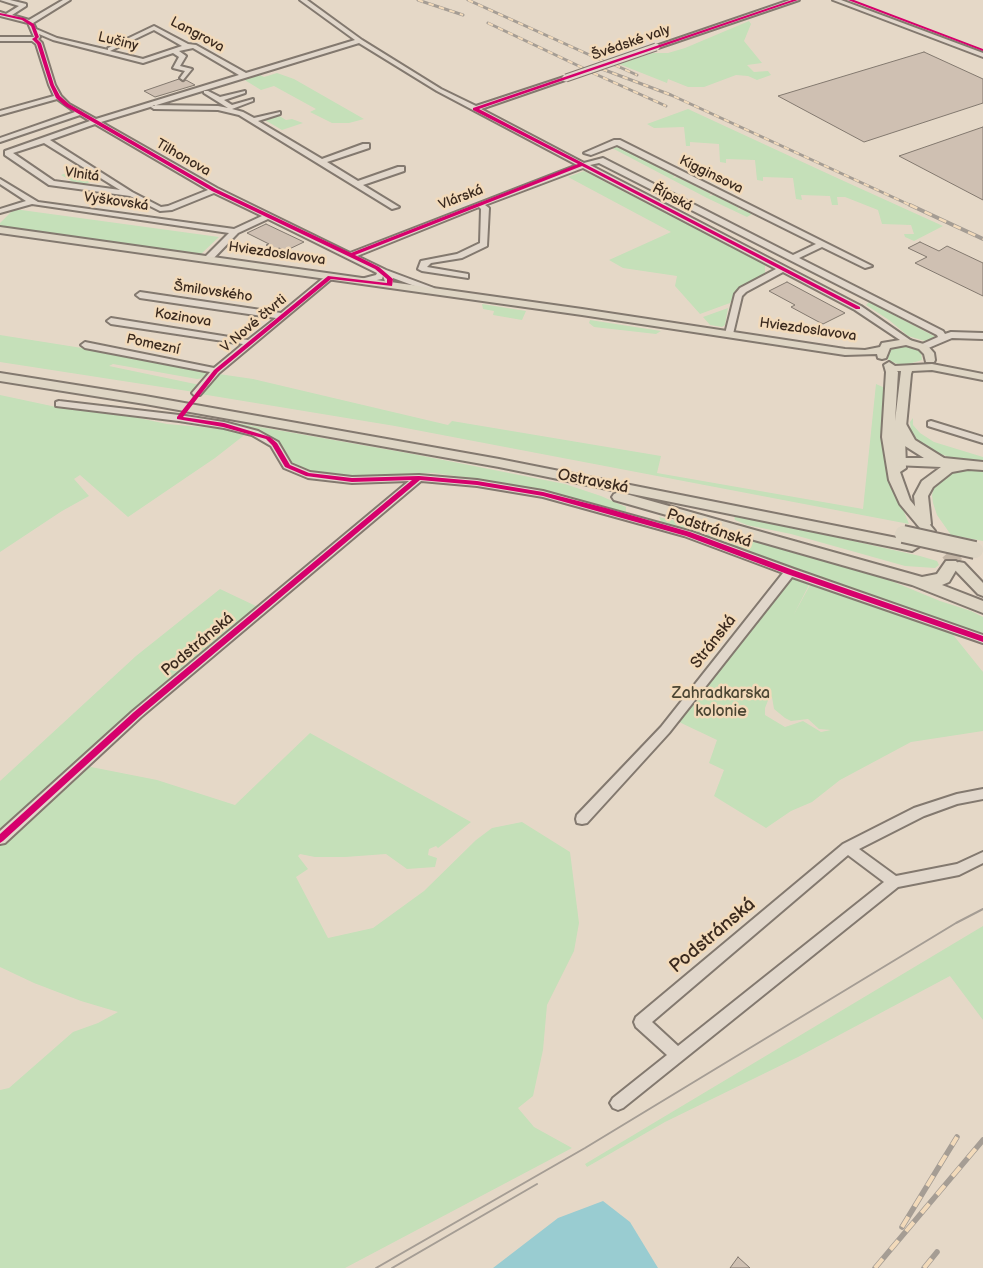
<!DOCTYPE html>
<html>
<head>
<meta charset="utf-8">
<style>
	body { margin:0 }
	canvas { display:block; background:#e5d8c7 }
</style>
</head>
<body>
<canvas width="983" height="1268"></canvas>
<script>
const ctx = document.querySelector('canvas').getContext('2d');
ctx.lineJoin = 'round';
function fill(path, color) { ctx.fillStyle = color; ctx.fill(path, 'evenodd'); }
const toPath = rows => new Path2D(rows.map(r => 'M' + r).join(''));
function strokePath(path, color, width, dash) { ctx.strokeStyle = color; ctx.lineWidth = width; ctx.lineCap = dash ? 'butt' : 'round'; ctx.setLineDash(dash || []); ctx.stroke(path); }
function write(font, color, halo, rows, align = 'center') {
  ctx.font = font + ' "Balsamiq Sans",sans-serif'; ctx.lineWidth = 5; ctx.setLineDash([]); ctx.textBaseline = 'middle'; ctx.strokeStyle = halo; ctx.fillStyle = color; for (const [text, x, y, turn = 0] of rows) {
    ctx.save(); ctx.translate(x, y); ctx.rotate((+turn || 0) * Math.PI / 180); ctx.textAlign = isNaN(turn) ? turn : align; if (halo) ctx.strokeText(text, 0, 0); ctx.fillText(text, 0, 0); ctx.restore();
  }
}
fill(toPath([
	[749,21,751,24,744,41,762,63,747,65,754,72,768,71,771,75,757,80,748,76,736,75,704,87,688,87,668,79,667,83,619,64,653,53,668,53,685,48],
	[277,73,294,79,364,119,349,123,332,123,310,112,316,109,274,86,261,90,243,79,258,74,264,77],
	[688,109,835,177,943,226,914,241,905,237,904,234,914,234,911,225,882,224,878,210,845,197,837,197,838,205,832,205,830,196,801,195,802,200,796,199,793,178,763,177,763,181,757,180,755,160,726,159,726,163,720,162,719,144,690,142,690,146,686,146,684,127,654,128,647,124],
	[276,114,286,120,292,119,303,123,282,130,263,119],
	[617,147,640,158,638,160,642,159,675,176,672,178,677,177,711,194,709,196,714,195,739,208,737,210,741,209,752,214,747,217,707,198,612,148],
	[76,169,95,180,80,186,61,175],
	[584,171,765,264,765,273,737,291,730,303,700,314,675,286,677,276,623,268,609,260,671,232,568,177],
	[14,209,219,237,200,255,0,228,0,223],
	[869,302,892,314,936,337,925,341,908,336,889,320,866,305],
	[482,304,526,311,522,320,493,315,494,311,483,309],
	[728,308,725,325,722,327,710,325,703,317],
	[590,320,661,331,656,334,594,327,589,323],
	[0,335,82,348,84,346,212,373,204,378,197,379,113,364,109,366,200,385,194,392,0,362],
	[901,344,916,347,921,351,922,360,902,366,888,360,888,351],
	[219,374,253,379,448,425,452,421,661,456,657,473,863,509,876,384,885,388,884,447,890,478,909,524,395,426,201,394],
	[0,395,61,408,125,415,167,424,235,430,247,433,215,458,128,517,80,475,74,479,89,496,62,511,0,552],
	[186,414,413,454,565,484,601,496,626,507,626,512,544,490,478,479,433,473,351,476,306,471,289,464,258,431,186,416],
	[913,418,913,425,920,433,934,442,983,457,983,462,949,457,929,450,912,437,910,422],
	[960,470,983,470,983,541,951,535,937,515,933,503,932,495,934,488,945,475],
	[738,515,920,556,937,561,939,565,935,568,905,566,791,534,747,525,735,520,734,516],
	[659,517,768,543,889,580,940,601,971,611,983,617,983,634,662,523],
	[794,578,810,583,793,616,810,585,884,609,889,613,892,611,950,631,983,672,983,731,911,742,840,780,812,802,791,811,766,828,714,796,724,770,709,763,717,740,679,722,790,579],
	[767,692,772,697,774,709,785,718,791,721,808,719,819,729,831,730,821,732,803,721,785,727,765,715,765,708,769,698],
	[220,589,258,607,0,834,0,781,136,656],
	[310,733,471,822,438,848,436,846,429,849,428,855,437,858,435,867,407,869,386,854,345,857,315,857,300,854,298,856,308,869,296,877,328,938,373,928,424,891,476,840,492,828,522,822,570,852,579,923,574,951,547,1005,543,1050,533,1096,518,1108,534,1127,572,1148,345,1268,0,1268,0,1090,9,1088,73,1032,98,1023,118,1012,81,1001,34,983,0,967,0,846,86,766,157,780,235,805],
	[983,926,983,1020,950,976,798,1057,665,1122,587,1167,585,1164]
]), '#c5e0b9');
fill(toPath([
	[603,1201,630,1222,658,1268,493,1268,558,1218]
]), '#99ccd1');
const building = toPath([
	[924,52,983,79,983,103,864,142,778,96,924,52],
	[179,79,183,82,186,80,195,85,155,97,144,91,179,79],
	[983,127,983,200,899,156,983,127],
	[266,224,304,242,285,251,279,248,276,250,266,245,269,244,247,233,266,224],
	[920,242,939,251,947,246,983,263,983,296,915,263,927,257,908,248,920,242],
	[787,282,845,313,823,324,817,321,791,307,795,305,769,291,787,282],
	[738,1257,750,1268,730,1268,738,1257]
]);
fill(building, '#cfc0b2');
strokePath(building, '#83796f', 1);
strokePath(toPath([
	[934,537,959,566]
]), '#c3b5a5', 14, [14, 7]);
const minor = toPath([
	[0,0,10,0,26,4,26,6,12,15,29,20,63,0,70,0,33,23,36,29,57,38,108,50,108,48,154,26,188,44,196,45,246,73,355,40,300,0,307,0,362,40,441,89,476,106,564,77,568,77,568,79,481,109,584,163,603,158,793,255,816,244,617,145,591,155,584,153,614,140,620,140,872,266,865,268,822,247,799,258,943,331,945,334,951,332,983,333,983,339,952,338,926,349,920,349,920,345,938,337,937,335,599,163,590,165,861,306,913,342,912,344,906,344,855,310,783,272,746,292,742,296,733,334,732,336,726,336,725,334,735,294,740,288,776,269,583,168,485,205,489,208,487,246,462,258,431,263,427,267,468,274,468,278,422,271,418,269,421,261,457,254,480,243,481,209,479,207,357,256,386,270,434,288,435,290,431,292,393,278,393,287,387,287,383,276,382,279,361,283,361,279,376,275,377,273,268,219,238,233,210,262,207,262,203,260,204,258,229,233,32,204,0,213,0,209,26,201,0,184,0,179,38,202,234,229,262,216,214,193,172,210,160,211,130,196,49,185,5,155,5,151,90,121,80,115,0,142,0,138,75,112,57,99,0,115,0,111,54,96,49,85,36,44,32,41,0,41,0,37,34,37,28,23,0,16,0,12,6,14,19,6,0,0],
	[154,30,182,46,143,59,110,51,154,30],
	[39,34,53,40,143,63,173,53,179,57,173,68,185,71,180,78,183,80,192,69,180,66,186,56,179,51,193,48,239,75,96,119,69,104,61,96,55,85,42,43,38,39,40,37,39,34],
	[359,43,437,91,577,165,350,253,217,188,101,122,359,43],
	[95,124,208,190,168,206,161,207,132,192,50,140,95,124],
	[44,143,120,190,54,181,13,153,44,143],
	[790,0,799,0,658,48,653,47,790,0],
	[833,0,841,0,983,53,983,57,833,0],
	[204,91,208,91,220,97,245,91,245,93,224,100,232,105,253,99,253,101,232,109,243,112,254,118,280,112,280,114,258,121,322,159,363,144,369,144,369,148,327,162,358,181,398,167,404,167,404,171,363,185,399,207,392,209,239,115,218,110,154,109,151,107,154,105,218,106,228,108,204,93,204,91],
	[327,275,334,277,219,373,200,395,194,395,192,393,210,372,85,348,81,345,85,342,214,368,243,344,111,324,107,321,111,318,248,340,276,318,140,298,136,295,140,292,281,313,327,275],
	[59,401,179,415,224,422,258,431,278,442,291,464,310,472,352,477,419,475,477,480,543,491,692,532,794,569,983,635,983,643,792,577,669,733,587,823,582,824,577,823,576,819,577,815,661,727,783,573,684,536,543,497,477,486,421,481,141,717,5,843,0,844,0,831,133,711,409,481,352,483,308,478,284,468,271,446,252,435,224,428,179,421,56,406,56,402,59,401],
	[931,421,983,437,983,443,928,426,928,422,931,421],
	[983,789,983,799,957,804,924,816,859,849,896,876,957,864,983,852,983,863,959,875,898,887,623,1108,618,1110,613,1108,610,1103,613,1098,667,1055,636,1027,634,1022,636,1017,843,844,914,808,957,794,983,789],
	[848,855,884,882,678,1046,652,1022,848,855]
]);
const major = toPath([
	[0,227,582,309,845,349,865,350,880,347,882,343,906,339,927,345,934,353,935,360,934,362,926,362,924,354,919,349,906,345,890,348,886,358,882,359,878,358,877,354,845,355,582,315,0,233,0,227],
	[889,362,895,366,932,364,983,374,983,380,932,370,912,371,911,374,905,437,906,468,900,472,910,500,935,531,929,535,925,534,900,504,889,480,882,437,886,372,884,365,889,362],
	[897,371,901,371,895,421,898,372,897,371],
	[959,562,964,563,983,583,983,596,978,594,954,569,952,566,954,563,959,562]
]);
const highway = toPath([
	[0,373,145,396,499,459,912,541,920,546,912,551,499,467,145,404,0,381,0,373],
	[901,423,906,424,915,440,944,458,983,462,983,470,968,469,952,472,933,487,928,496,931,524,924,529,917,524,914,496,922,481,941,467,894,465,892,462,894,459,899,458,924,458,905,446,896,435,894,427,901,423],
	[619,492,922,577,937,574,946,561,956,561,959,565,949,582,942,585,983,601,983,613,912,585,614,500,612,497,614,494,619,492]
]);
strokePath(minor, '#83796f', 4);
strokePath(major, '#83796f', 4);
strokePath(highway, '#83796f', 4);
fill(minor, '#e1d7cb');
fill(major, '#ded5c4');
fill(highway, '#ded5c4');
strokePath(toPath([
	[376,1268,585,1148,956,923,983,909],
	[392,1268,537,1184]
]), '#a59d94', 2);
const railFar2 = toPath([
	[418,0,463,15],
	[468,0,603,61],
	[488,23,583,68],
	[615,65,637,75],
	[602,69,671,95,912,206],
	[593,73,666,106]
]);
const railFar1 = toPath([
	[910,205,983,239]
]);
const rail = toPath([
	[902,1227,957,1137],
	[875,1268,983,1140],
	[924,1268,937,1252]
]);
strokePath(railFar2, '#a59d94', 3);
strokePath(railFar1, '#a59d94', 4);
strokePath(rail, '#a59d94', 5.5);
strokePath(railFar2, '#f2daba', 2, [5.5]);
strokePath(railFar1, '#f2daba', 2.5, [8]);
strokePath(rail, '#f2daba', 4, [12]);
const minorBridge = toPath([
	[566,78,656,47]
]);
const highwayBridge = toPath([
	[903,534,975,550]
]);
strokePath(minorBridge, '#83796f', 9, []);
strokePath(highwayBridge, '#83796f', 20, []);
strokePath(minorBridge, '#e1d7cb', 7);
strokePath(highwayBridge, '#ded5c4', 16);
fill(toPath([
	[792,0,798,0,479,109,860,307,860,309,856,309,582,166,355,255,379,267,393,279,392,286,331,279,218,372,183,417,224,423,270,437,277,443,290,465,309,473,352,478,419,476,477,481,543,492,606,508,690,532,793,570,983,636,983,642,787,574,686,536,543,496,477,485,420,480,140,716,3,841,0,843,0,834,134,712,412,480,352,482,306,476,285,467,272,445,266,439,223,427,177,419,177,417,214,370,328,276,387,283,387,279,375,269,212,191,65,106,56,98,50,85,37,44,32,39,35,37,31,26,22,20,0,15,0,13,24,18,34,24,39,37,37,39,41,43,54,85,60,96,69,104,216,189,351,253,578,164,473,110,473,108,792,0],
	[848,0,854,0,983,49,983,51,848,0]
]), '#d6006c');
write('14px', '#3b2a1e', '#f2daba', [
	["Langrova",197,35,28],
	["Lučiny",118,42,14],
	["Švédské valy",631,43,-19],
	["Tilhonova",183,158,30],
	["Vlnitá",82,175,8],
	["Kigginsova",711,175,26],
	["Vlárská",461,198,-21],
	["Řípská",672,198,28],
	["Vyškovská",116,202,8],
	["Hviezdoslavova",277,254,8],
	["Šmilovského",213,292,8],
	["Kozinova",183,318,9],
	["V Nové čtvrti",254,324,-40],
	["Hviezdoslavova",808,330,8],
	["Pomezní",153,345,12]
]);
write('16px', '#3b2a1e', '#f2daba', [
	["Ostravská",593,482,11],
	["Podstránská",709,529,19],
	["Stránská",714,642,-52],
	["Podstránská",198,645,-40]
]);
write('16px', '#4c4633', '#f2daba', [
	["Zahradkarska",721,694],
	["kolonie",721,712]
]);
write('19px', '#3b2a1e', '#f2daba', [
	["Podstránská",713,936,-40]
]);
</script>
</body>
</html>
